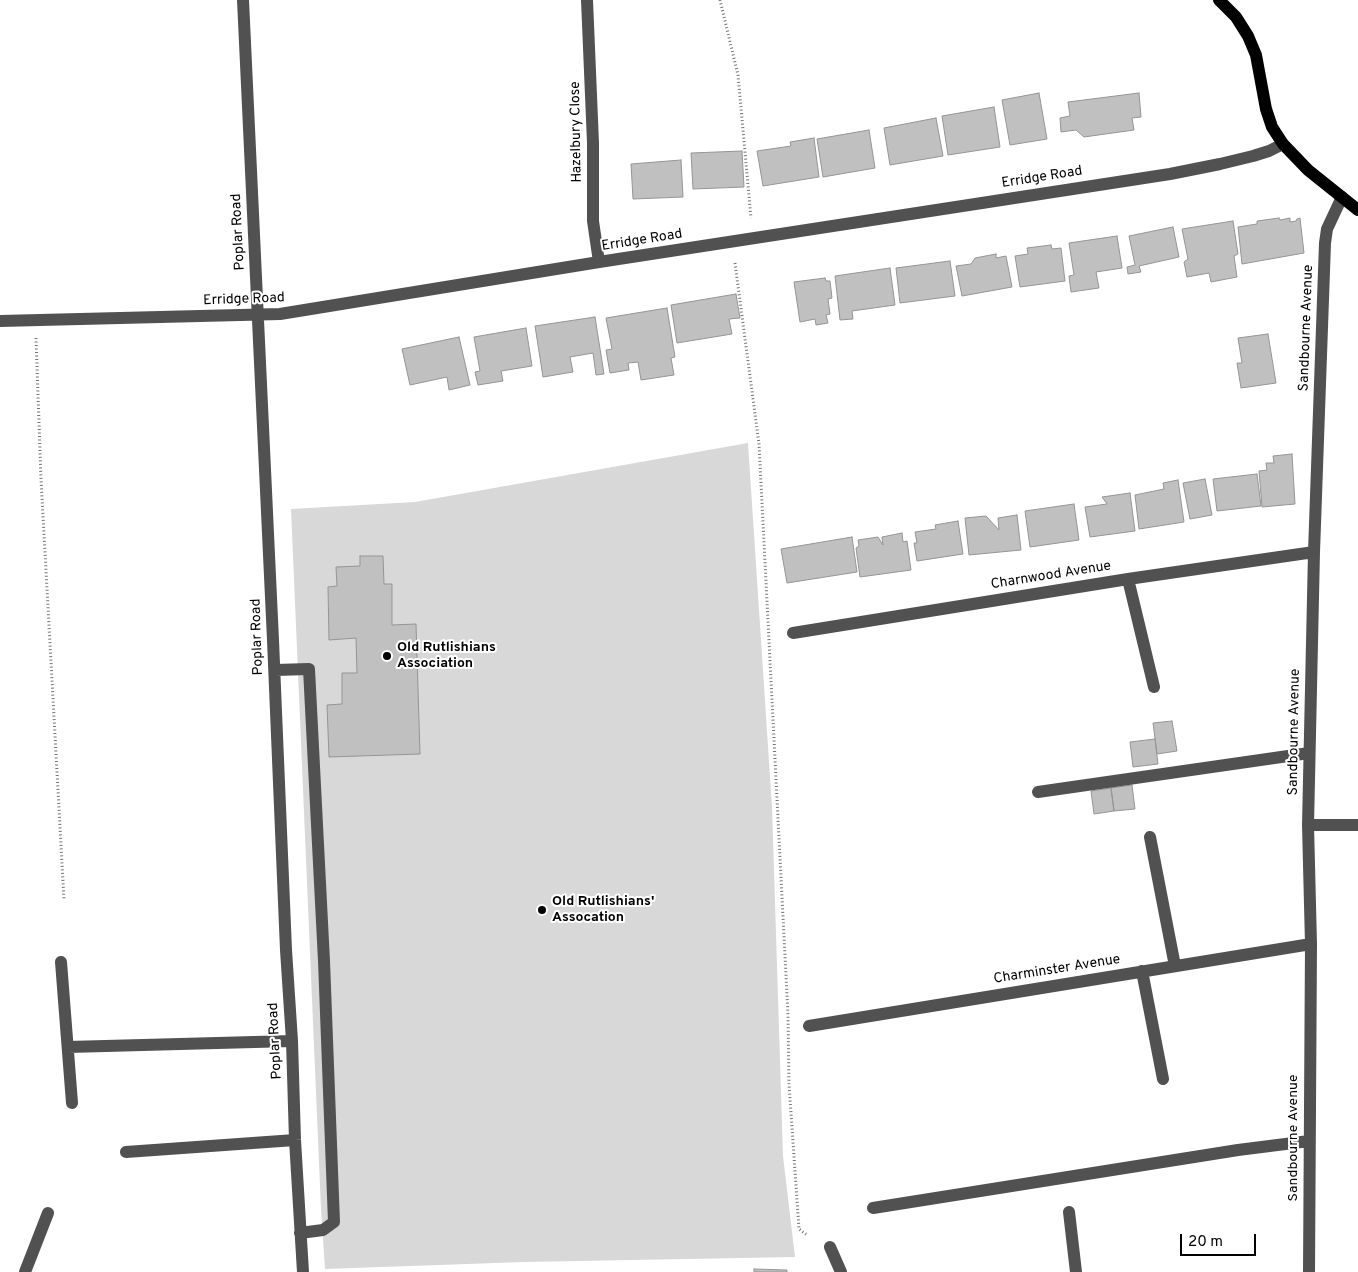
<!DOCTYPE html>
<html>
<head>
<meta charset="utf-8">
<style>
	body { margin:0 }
	#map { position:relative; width:1358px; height:1272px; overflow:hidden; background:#fff; font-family:Overpass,sans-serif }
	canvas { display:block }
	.scale { position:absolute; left:1180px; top:1234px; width:76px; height:22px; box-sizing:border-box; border:2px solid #000; border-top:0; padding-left:6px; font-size:15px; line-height:18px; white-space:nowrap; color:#000; -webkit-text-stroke:4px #fff; paint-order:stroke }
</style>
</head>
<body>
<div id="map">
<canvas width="1358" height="1272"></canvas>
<div class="scale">20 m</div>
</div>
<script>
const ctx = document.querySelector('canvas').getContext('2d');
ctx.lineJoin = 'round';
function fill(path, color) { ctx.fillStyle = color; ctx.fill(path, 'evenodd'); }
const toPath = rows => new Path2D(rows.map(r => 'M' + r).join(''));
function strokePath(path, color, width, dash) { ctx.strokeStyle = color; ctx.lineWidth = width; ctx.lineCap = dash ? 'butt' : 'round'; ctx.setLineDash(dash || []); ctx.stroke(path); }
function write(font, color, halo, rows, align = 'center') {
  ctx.font = font + ' Overpass,sans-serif'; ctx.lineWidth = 4; ctx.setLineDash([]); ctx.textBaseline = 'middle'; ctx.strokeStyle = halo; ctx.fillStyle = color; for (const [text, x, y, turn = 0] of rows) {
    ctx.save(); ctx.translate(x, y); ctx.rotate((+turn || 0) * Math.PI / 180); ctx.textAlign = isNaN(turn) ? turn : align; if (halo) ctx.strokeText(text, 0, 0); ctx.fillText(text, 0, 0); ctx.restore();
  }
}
fill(toPath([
	[748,443,772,807,783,1156,795,1257,524,1262,325,1269,321,1209,291,509,415,502]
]), '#d8d8d8');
const building = toPath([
	[1039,93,1047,139,1010,145,1002,100,1039,93],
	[1139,93,1141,117,1132,118,1134,130,1084,137,1076,130,1061,132,1060,118,1070,116,1068,102,1139,93],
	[994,107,1000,147,948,155,942,116,994,107],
	[936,118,943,156,890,165,884,128,936,118],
	[869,130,875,168,823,177,817,139,869,130],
	[814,138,819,177,763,186,757,151,791,146,790,142,814,138],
	[742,151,744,187,693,189,691,153,742,151],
	[681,160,683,197,633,199,631,164,681,160],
	[1279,218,1280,220,1290,218,1290,222,1296,221,1297,219,1300,218,1304,253,1242,264,1238,227,1257,224,1257,221,1279,218],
	[1233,221,1238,254,1234,256,1237,277,1211,282,1209,273,1187,277,1184,262,1188,259,1182,229,1233,221],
	[1173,227,1179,257,1139,266,1141,272,1128,274,1127,267,1135,265,1129,236,1173,227],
	[1117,236,1122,268,1096,272,1099,288,1071,292,1069,276,1074,275,1069,243,1117,236],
	[1051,245,1052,249,1061,248,1065,281,1020,287,1015,256,1028,254,1027,248,1051,245],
	[996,254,996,258,1006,256,1012,287,962,296,956,266,971,264,975,258,996,254],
	[950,261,955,296,900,303,896,268,950,261],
	[890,268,895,305,852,311,853,319,840,320,835,276,890,268],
	[825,278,826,281,830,281,832,298,828,299,830,314,826,315,828,323,816,325,815,319,800,322,794,282,825,278],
	[736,294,740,318,729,319,732,334,677,343,671,305,736,294],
	[667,308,675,357,671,358,674,375,641,380,638,362,628,363,629,370,610,373,606,350,612,349,606,318,667,308],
	[595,317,604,374,596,375,593,353,570,357,573,372,543,377,535,326,595,317],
	[526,328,532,366,501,371,503,381,478,385,475,372,480,371,474,337,526,328],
	[1268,334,1276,383,1241,388,1237,363,1242,363,1238,338,1268,334],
	[459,337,470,385,449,390,447,377,410,385,402,349,459,337],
	[1292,454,1295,504,1262,507,1259,471,1267,470,1266,463,1274,463,1273,456,1292,454],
	[1257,474,1261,506,1217,511,1213,479,1257,474],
	[1205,479,1212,515,1190,519,1183,483,1205,479],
	[1178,480,1184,522,1139,529,1135,495,1164,489,1163,483,1178,480],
	[1130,493,1135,531,1090,537,1085,507,1107,504,1102,497,1130,493],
	[1074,504,1079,540,1030,547,1025,511,1074,504],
	[1017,515,1021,550,969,555,965,518,986,516,999,530,998,518,1017,515],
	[958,521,963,554,917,561,914,543,917,543,915,532,936,529,935,525,958,521],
	[902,533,903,542,907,541,911,570,860,577,856,548,859,546,858,540,878,537,883,545,882,537,902,533],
	[852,537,857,572,787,583,781,549,852,537],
	[360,556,383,556,384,584,392,584,392,625,416,624,420,754,329,757,327,705,342,704,342,673,357,673,356,638,329,640,328,587,337,586,336,567,360,566,360,556],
	[1172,721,1177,751,1157,754,1153,723,1172,721],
	[1155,739,1158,764,1133,767,1130,742,1155,739],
	[1132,785,1135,809,1114,811,1111,788,1132,785],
	[1111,788,1114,811,1094,814,1091,791,1111,788],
	[754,1269,787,1270,787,1272,754,1272,754,1269]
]);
fill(building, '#c0c0c0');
strokePath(building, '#959595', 1);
strokePath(toPath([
	[720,0,738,75,751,218],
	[735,263,759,444,788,1015,789,1084,799,1229,807,1235],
	[36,338,41,479,64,900]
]), '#737373', 3, [1, 2.5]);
strokePath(toPath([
	[243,0,273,640,286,950,292,1041,295,1140,303,1272],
	[587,0,593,143,593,221,599,262],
	[0,321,280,314,599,262,1170,174,1220,164,1253,156,1269,151,1283,144],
	[1128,579,1154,687],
	[793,633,1128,579,1314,552],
	[275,670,309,669,324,961,334,1222,323,1230,300,1233],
	[1038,792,1309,753],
	[1308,825,1358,825],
	[1150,837,1175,966],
	[61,962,72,1103],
	[1142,971,1163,1079],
	[809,1026,1311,944],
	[68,1047,292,1041],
	[126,1152,295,1140],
	[873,1208,1238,1150,1309,1141],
	[1069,1212,1076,1272],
	[830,1247,841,1272],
	[25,1272,48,1213],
	[1309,1272,1311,944,1308,825,1314,552,1325,243,1327,229,1342,197]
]), '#515151', 12);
strokePath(toPath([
	[1219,0,1236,17,1248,36,1256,55,1266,109,1272,127,1283,144,1308,170,1358,210]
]), '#000', 12);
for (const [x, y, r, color] of [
	[387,656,5,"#000"],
	[542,910,5,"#000"]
]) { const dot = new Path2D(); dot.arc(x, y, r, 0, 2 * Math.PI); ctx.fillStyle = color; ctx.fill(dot); strokePath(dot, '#fff', 2); }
write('14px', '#000', '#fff', [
	["Hazelbury Close",577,132,-91],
	["Erridge Road",1042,178,-9],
	["Poplar Road",239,232,-93],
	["Erridge Road",642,241,-9],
	["Erridge Road",244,300,-2],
	["Sandbourne Avenue",1307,328,-88],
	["Charnwood Avenue",1051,576,-9],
	["Poplar Road",258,637,-92],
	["Sandbourne Avenue",1295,732,-89],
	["Charminster Avenue",1057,970,-9],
	["Poplar Road",276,1041,-93],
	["Sandbourne Avenue",1294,1138,-90]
]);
write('bold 14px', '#000', '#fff', [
	["Old Rutlishians",397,648],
	["Association",397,664],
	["Old Rutlishians'",552,902],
	["Assocation",552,918]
], 'left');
</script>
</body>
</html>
